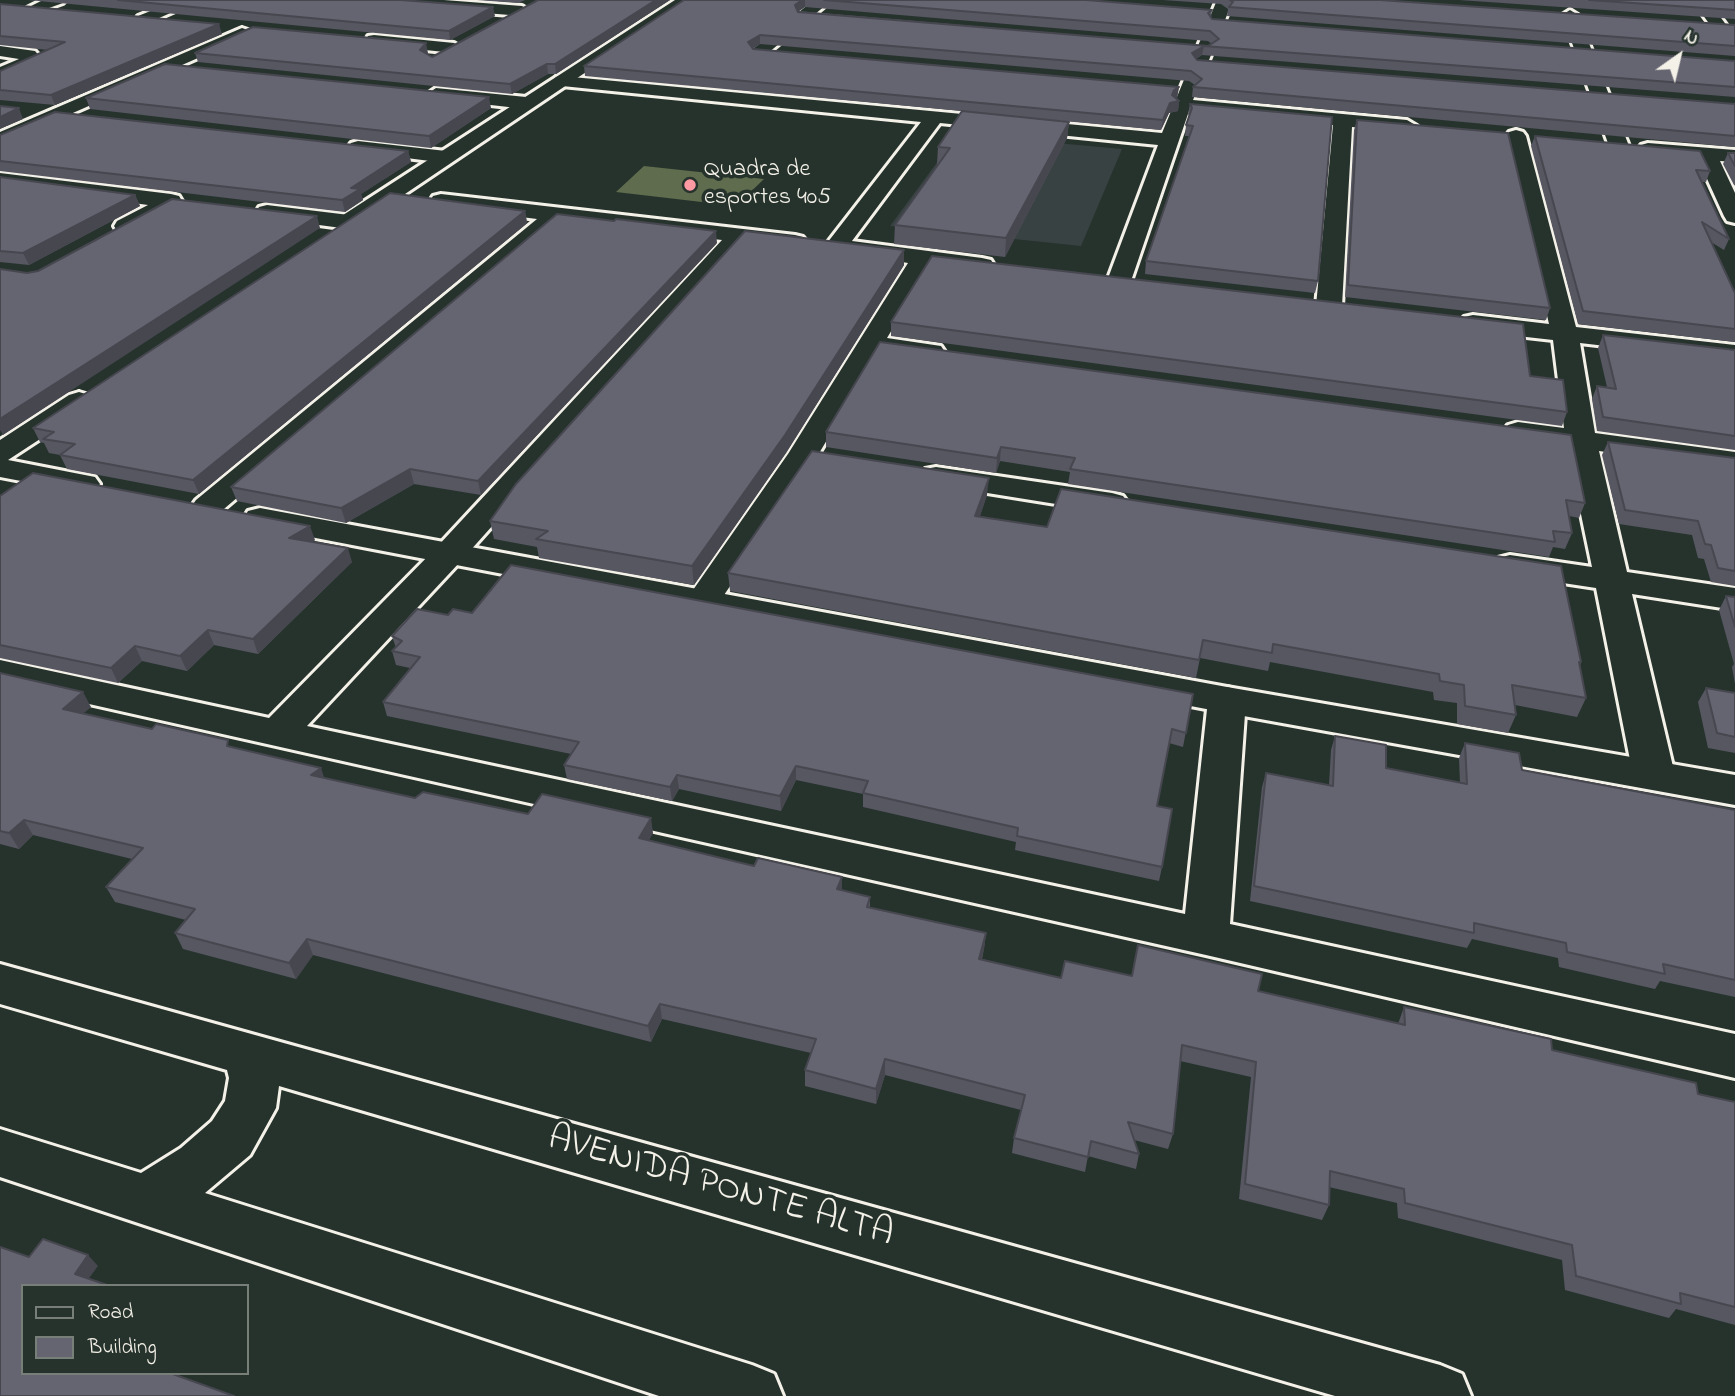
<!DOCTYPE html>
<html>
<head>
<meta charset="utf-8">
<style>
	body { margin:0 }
	#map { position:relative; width:1735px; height:1396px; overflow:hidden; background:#26332d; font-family:"Indie Flower",sans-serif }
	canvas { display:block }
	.legend { position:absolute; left:21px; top:1284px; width:228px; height:91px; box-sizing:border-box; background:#26332d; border:2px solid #787f78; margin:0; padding:9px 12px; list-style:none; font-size:21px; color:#f4f1e8 }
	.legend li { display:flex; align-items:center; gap:14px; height:35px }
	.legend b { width:35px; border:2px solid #787f78 }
	.north { position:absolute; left:1644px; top:21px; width:70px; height:70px; -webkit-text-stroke:5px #26332d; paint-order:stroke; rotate:34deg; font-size:19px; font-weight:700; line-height:28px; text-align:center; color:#f4f1e8 }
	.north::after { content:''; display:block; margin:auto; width:24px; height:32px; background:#f4f1e8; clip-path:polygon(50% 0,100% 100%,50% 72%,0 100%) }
</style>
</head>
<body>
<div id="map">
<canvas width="1735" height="1396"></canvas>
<ul class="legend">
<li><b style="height:9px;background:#26332d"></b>Road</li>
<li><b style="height:19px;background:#656572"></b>Building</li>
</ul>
<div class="north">N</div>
</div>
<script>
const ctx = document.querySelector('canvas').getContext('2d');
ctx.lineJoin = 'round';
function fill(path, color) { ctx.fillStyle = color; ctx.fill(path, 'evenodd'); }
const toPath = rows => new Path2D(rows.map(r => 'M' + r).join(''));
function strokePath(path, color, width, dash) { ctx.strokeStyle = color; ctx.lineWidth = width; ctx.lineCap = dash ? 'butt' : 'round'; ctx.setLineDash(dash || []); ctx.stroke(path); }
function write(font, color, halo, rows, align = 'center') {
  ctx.font = font + ' "Indie Flower",sans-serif'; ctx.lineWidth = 7; ctx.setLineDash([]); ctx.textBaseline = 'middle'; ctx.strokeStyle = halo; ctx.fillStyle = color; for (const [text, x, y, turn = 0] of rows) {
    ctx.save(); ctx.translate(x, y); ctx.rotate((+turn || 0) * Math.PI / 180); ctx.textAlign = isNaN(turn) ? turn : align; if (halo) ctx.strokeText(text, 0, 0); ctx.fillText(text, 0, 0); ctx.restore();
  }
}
fill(toPath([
	[958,134,1122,149,1081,246,890,226]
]), '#394242');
fill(toPath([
	[644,166,764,179,736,206,616,192]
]), '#5f6c4e');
const street = toPath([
	[43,0,66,0,63,3,35,13,27,8,43,0],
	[178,0,200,0,150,22,138,22,136,19,138,16,178,0],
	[378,0,444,0,522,6,530,11,522,16,386,5,378,0],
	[814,0,832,0,727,87,715,87,712,83,715,79,814,0],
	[1217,0,1233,0,1193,100,1407,120,1417,126,1407,132,1352,127,1342,306,1338,311,1329,314,1320,311,1316,306,1333,125,1189,111,1131,281,1128,286,1119,288,1110,286,1107,281,1158,145,940,123,852,241,982,258,991,260,994,265,991,270,982,272,931,265,887,338,941,346,945,352,941,358,931,360,879,353,818,455,716,607,704,611,692,607,686,600,788,454,908,263,842,252,836,254,828,252,824,247,921,122,562,86,553,81,556,77,562,76,1162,133,1217,0],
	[1692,0,1708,0,1727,26,1725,29,1713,29,1692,0],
	[1570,10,1578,15,1629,146,1626,150,1619,152,1612,150,1609,146,1562,15,1570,10],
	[242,28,248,30,250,33,248,36,0,145,0,132,242,28],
	[374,35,454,43,462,48,454,53,368,44,366,40,368,36,374,35],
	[0,46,35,51,42,59,39,63,0,79,0,67,19,59,0,56,0,46],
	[436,88,526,97,535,103,526,109,429,98,427,94,436,88],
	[1516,130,1523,132,1526,136,1576,327,1735,345,1735,361,1580,343,1595,433,1735,452,1735,470,1599,451,1627,572,1735,588,1735,610,1632,594,1675,775,1669,785,1654,789,1639,785,1633,775,1596,588,1510,575,1498,572,1493,565,1498,558,1510,555,1592,567,1567,447,1518,440,1508,437,1503,431,1508,425,1518,422,1564,428,1553,340,1473,331,1464,329,1460,323,1464,317,1473,315,1549,324,1506,136,1509,132,1516,130],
	[358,141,446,151,453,153,456,157,453,161,446,163,351,151,348,147,351,143,358,141],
	[1648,143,1735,150,1735,162,1720,161,1735,193,1735,223,1727,221,1724,216,1698,159,1641,153,1638,149,1641,145,1648,143],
	[0,173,171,194,179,196,182,201,179,206,125,233,117,231,114,226,117,221,148,205,0,185,0,173],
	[441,194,795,235,803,237,807,242,803,247,795,249,745,243,460,562,307,726,1185,914,1208,700,1213,691,1227,687,1241,691,1246,700,1230,924,1735,1034,1735,1078,1206,955,0,684,0,660,269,718,436,548,722,240,561,222,218,514,207,517,196,514,191,507,196,500,537,219,433,206,430,201,433,196,441,194],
	[267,205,349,215,357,217,360,222,357,227,349,229,259,217,256,212,259,207,267,205],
	[936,467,1112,493,1123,496,1128,503,1123,510,1112,513,925,483,920,476,925,469,936,467]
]);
const secondary = toPath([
	[675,0,693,0,356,227,348,229,340,227,337,222,340,217,675,0],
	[79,392,89,395,93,401,89,407,8,460,95,477,100,484,95,491,84,493,0,477,0,440,69,395,79,392],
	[260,508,1227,687,1735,775,1735,805,1227,713,248,525,244,518,248,511,260,508],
	[0,964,1440,1365,1462,1374,1471,1396,1335,1396,279,1086,276,1108,250,1155,205,1193,752,1365,774,1374,783,1396,659,1396,0,1177,0,1129,141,1173,181,1148,212,1121,225,1101,229,1078,227,1070,0,1004,0,964]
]);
strokePath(street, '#f4f1e8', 6);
strokePath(secondary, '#f4f1e8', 6);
fill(street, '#26332d');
fill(secondary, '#26332d');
fill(toPath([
	[28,0,401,0,495,16,450,40],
	[477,0,525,0,518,3],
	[538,0,670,0,556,74,548,74,512,94,198,62,195,53,428,53,427,54,432,57],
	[684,0,1086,0,1212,10,1211,18,1212,19,1735,61,1735,97,1202,55,1196,59,1197,60,1735,104,1735,147,1192,97,1193,87,1195,85,1189,81,760,44,753,49,1179,87,1177,98,1176,98,1179,101,1178,111,1169,113,1161,130,1021,117,1069,122,1067,138,1005,257,894,244,895,225,938,165,937,164,938,147,962,111,585,76,584,66],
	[805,7,1208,41,1212,44,1208,46,798,11],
	[1163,0,1380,0,1735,25,1735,56,1227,16,1228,9,1221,4],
	[1459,0,1735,0,1735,19],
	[0,4,222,34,55,105,0,100,0,71,48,50,0,45],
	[86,98,491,108,431,148,90,109],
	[1190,104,1318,281,1315,293,1145,274,1146,261,1189,136,1185,136,1186,125,1189,116,1188,114],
	[1357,120,1550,308,1546,320,1345,297,1354,130],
	[0,135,408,151,411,162,361,194,363,200,345,212,0,171],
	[1535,136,1710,171,1706,182,1702,182,1729,239,1724,250,1711,242,1735,293,1735,342,1578,324,1531,146],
	[1728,153,1735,153,1735,185,1734,185,1723,164],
	[0,177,135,195,140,206,29,265,0,262],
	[525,211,527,223,199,494,67,469,60,455,49,453,44,443,40,442,33,428],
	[717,243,481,495,414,484,346,523,237,501,231,487],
	[904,250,904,265,786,453,694,585,539,558,537,547,494,539,490,521],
	[891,322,1567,412,1562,426,891,336],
	[1603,335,1735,350,1735,450,1597,431,1592,399,1597,386,1607,387,1598,348],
	[880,342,1585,503,1579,518,1569,516,1572,533,1565,549,1553,547,1549,557,1068,484,1070,472,1000,461,996,473,826,447,826,432],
	[1608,442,1735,458,1735,586,1711,582,1704,559,1698,558,1692,535,1619,524,1602,455],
	[987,495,980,516,1581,662,1580,666,1586,698,1577,717,1515,705,1516,715,1508,733,1457,724,1457,703,1434,700,1433,692,1270,662,1268,671,1200,658,1196,678,730,591,728,573],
	[0,496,315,540,313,542,352,562,258,654,214,645,187,671,142,661,118,683,0,658],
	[1726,596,1735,597,1735,684,1732,667,1734,664,1719,610],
	[472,613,1193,694,1183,747,1169,743,1157,806,1162,867,1159,881,1015,850,1016,842,863,807,863,794,796,780,781,811,679,789,672,801,567,779,564,765,571,754,387,716,383,702,410,668,396,665,392,651,396,648,392,636,448,615],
	[0,673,91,707,83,713,231,747,324,778,415,798,653,833,649,840,870,897,870,908,986,933,984,949,982,959,1061,978,1132,976,1258,991,1398,1024,1404,1007,1698,1094,1735,1102,1735,1325,1676,1309,1669,1318,1565,1290,1562,1260,1398,1218,1397,1203,1329,1187,1329,1205,1322,1220,1239,1199,1251,1077,1180,1061,1173,1134,1168,1149,1134,1140,1139,1154,1136,1169,1088,1156,1085,1172,1012,1153,1014,1138,1021,1110,885,1075,876,1104,805,1086,805,1070,811,1053,662,1019,651,1042,313,955,296,979,183,949,175,933,186,920,115,902,106,887,132,859,33,835,19,849,0,844],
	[1706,688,1735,693,1735,753,1708,748,1698,702],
	[1335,736,1386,768,1460,783,1459,758,1465,743,1522,770,1735,810,1735,997,1660,981,1655,989,1559,967,1558,958,1472,939,1467,948,1250,901,1262,787,1266,773,1329,785,1331,750]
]), '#575762');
fill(toPath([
	[656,0,670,0,556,74,555,64],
	[802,0,805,0,805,7,795,14,795,5],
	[493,7,495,16,450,40,449,31],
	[219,24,222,34,55,105,51,95],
	[760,35,760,44,748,51,748,42],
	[426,43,428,53,422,60,420,50],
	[1204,46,1202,55,1190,62,1192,53],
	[547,64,548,74,512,94,510,84],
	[1179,87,1177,98,1173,100,1179,101,1178,111,1169,113,1161,130,1163,120,1174,90],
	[489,97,491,108,431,148,429,136],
	[19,108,23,119,0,129,0,117],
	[1069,122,1067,138,1005,257,1006,238],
	[408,151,411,162,361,194,363,200,345,212,342,200,351,188],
	[135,195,140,206,29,265,23,253],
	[525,211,527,223,199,494,193,480],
	[317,216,320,228,3,435,0,430,0,419],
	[716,231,717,243,481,495,478,481],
	[904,250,904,265,786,453,694,585,692,566],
	[1001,447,1000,461,996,473,997,458],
	[410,469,414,484,346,523,341,508],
	[989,478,987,495,974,533,975,516],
	[310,526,315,540,294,552,289,538],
	[348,548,352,562,258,654,253,639],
	[208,630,214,645,187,671,180,656],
	[135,646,142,661,118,683,111,668],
	[83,692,91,707,71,724,63,709],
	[796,766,796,780,781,811,780,796],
	[321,768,326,783,311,775],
	[677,775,679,789,672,801,670,787],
	[651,818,653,833,641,853,639,838],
	[24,820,33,835,19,849,9,833],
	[842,877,842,892,837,889],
	[986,933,984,949,977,974,979,959],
	[307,939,313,955,296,979,289,963],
	[660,1004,662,1019,651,1042,648,1026],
	[885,1059,885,1075,876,1104,876,1089],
	[88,1255,98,1266,84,1285,75,1274]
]), '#474750');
const building = toPath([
	[118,0,401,0,493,7,449,31,118,0],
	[538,0,656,0,555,64,547,64,510,84,195,53,253,27,426,43,420,50,432,57,538,0],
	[684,0,802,0,795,5,798,12,1208,46,1219,39,1210,31,824,0,1086,0,1212,10,1208,13,1212,19,1735,61,1735,87,1204,46,1192,53,1197,60,1735,104,1735,136,1193,87,1202,79,1191,71,760,35,748,42,753,49,1179,87,1174,90,1172,95,1179,101,1170,103,1163,120,584,66,684,0],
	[1230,0,1380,0,1735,25,1735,46,1229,7,1233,2,1230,0],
	[1589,0,1735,0,1735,10,1589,0],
	[0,4,219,24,51,95,0,90,0,71,65,42,0,36,0,4],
	[165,64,489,97,429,136,86,98,165,64],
	[1190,104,1332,117,1318,281,1146,261,1193,126,1186,125,1192,108,1190,104],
	[0,106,19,108,0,117,0,106],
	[962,111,1069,122,1006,238,895,225,950,148,938,147,962,111],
	[55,112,408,151,351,188,360,189,342,200,0,161,0,135,55,112],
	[1357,120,1508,133,1550,308,1348,285,1357,120],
	[1535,136,1700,151,1710,171,1696,170,1729,239,1702,222,1735,293,1735,329,1583,311,1535,136],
	[1728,153,1735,153,1735,166,1728,153],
	[0,177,135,195,23,253,0,251,0,177],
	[390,193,525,211,193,480,60,455,75,444,43,439,54,432,33,428,390,193],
	[172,199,317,216,0,419,0,269,27,273,38,271,172,199],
	[557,214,614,221,616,219,716,231,478,481,410,469,341,508,231,487,557,214],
	[745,231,904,250,785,435,692,566,536,539,548,531,490,521,516,484,745,231],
	[932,256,1523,324,1530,376,1563,380,1567,412,891,322,932,256],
	[1603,335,1735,350,1735,436,1603,417,1597,386,1616,389,1603,335],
	[880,342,1571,435,1585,503,1566,500,1572,533,1553,531,1555,542,1070,469,1075,458,1001,447,997,458,826,432,880,342],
	[1608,442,1735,458,1735,571,1718,568,1711,545,1705,544,1698,521,1625,510,1608,442],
	[812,451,989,478,975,516,1047,527,1061,489,1561,566,1581,662,1579,662,1586,698,1512,685,1516,715,1465,706,1464,685,1440,681,1439,674,1273,644,1272,653,1203,640,1199,660,728,573,812,451],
	[33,473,310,526,289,538,348,548,253,639,208,630,180,656,135,646,111,668,0,645,0,496,33,473],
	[511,565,1193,694,1186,733,1172,729,1157,806,1172,809,1162,867,1017,836,1018,828,863,793,868,781,796,766,780,796,677,775,670,787,564,765,579,742,383,702,420,657,392,651,402,641,392,636,417,609,448,615,453,609,472,613,511,565],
	[1726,596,1735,597,1735,627,1726,596],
	[0,673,83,692,63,709,152,729,156,724,228,740,227,746,321,768,311,775,415,798,423,792,528,814,542,794,651,818,639,838,754,866,758,858,842,877,837,889,870,897,867,907,986,933,979,959,1061,978,1065,961,1132,976,1138,945,1262,974,1258,991,1405,1025,1404,1007,1551,1039,1552,1050,1696,1083,1698,1094,1735,1102,1735,1307,1680,1293,1681,1304,1576,1276,1572,1245,1405,1203,1404,1189,1330,1171,1329,1205,1245,1184,1256,1062,1182,1045,1173,1134,1128,1122,1139,1154,1091,1141,1088,1157,1014,1138,1025,1095,885,1059,876,1089,805,1070,816,1039,660,1004,648,1026,307,939,289,963,175,933,195,909,106,887,143,848,24,820,9,833,0,831,0,673],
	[1706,688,1735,693,1735,737,1717,733,1706,688],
	[1335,736,1386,745,1386,768,1467,784,1465,743,1519,753,1522,770,1735,810,1735,980,1663,964,1665,974,1567,952,1566,943,1474,923,1474,933,1254,886,1266,773,1333,786,1335,736],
	[43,1239,88,1255,75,1274,110,1286,23,1286,23,1373,170,1373,234,1396,0,1396,0,1247,29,1257,43,1239]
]);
fill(building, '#656572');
strokePath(building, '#474750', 2);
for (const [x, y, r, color] of [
	[690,185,7,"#ff9aa2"]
]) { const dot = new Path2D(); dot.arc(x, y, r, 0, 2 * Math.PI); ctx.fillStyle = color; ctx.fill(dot); strokePath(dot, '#26332d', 2.5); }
write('24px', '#f4f1e8', '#26332d', [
	["Quadra de",704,171],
	["esportes 405",704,199]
], 'left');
write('37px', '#f4f1e8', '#26332d', [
	["AVENIDA PONTE ALTA",720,1189,16]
]);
</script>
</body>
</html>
